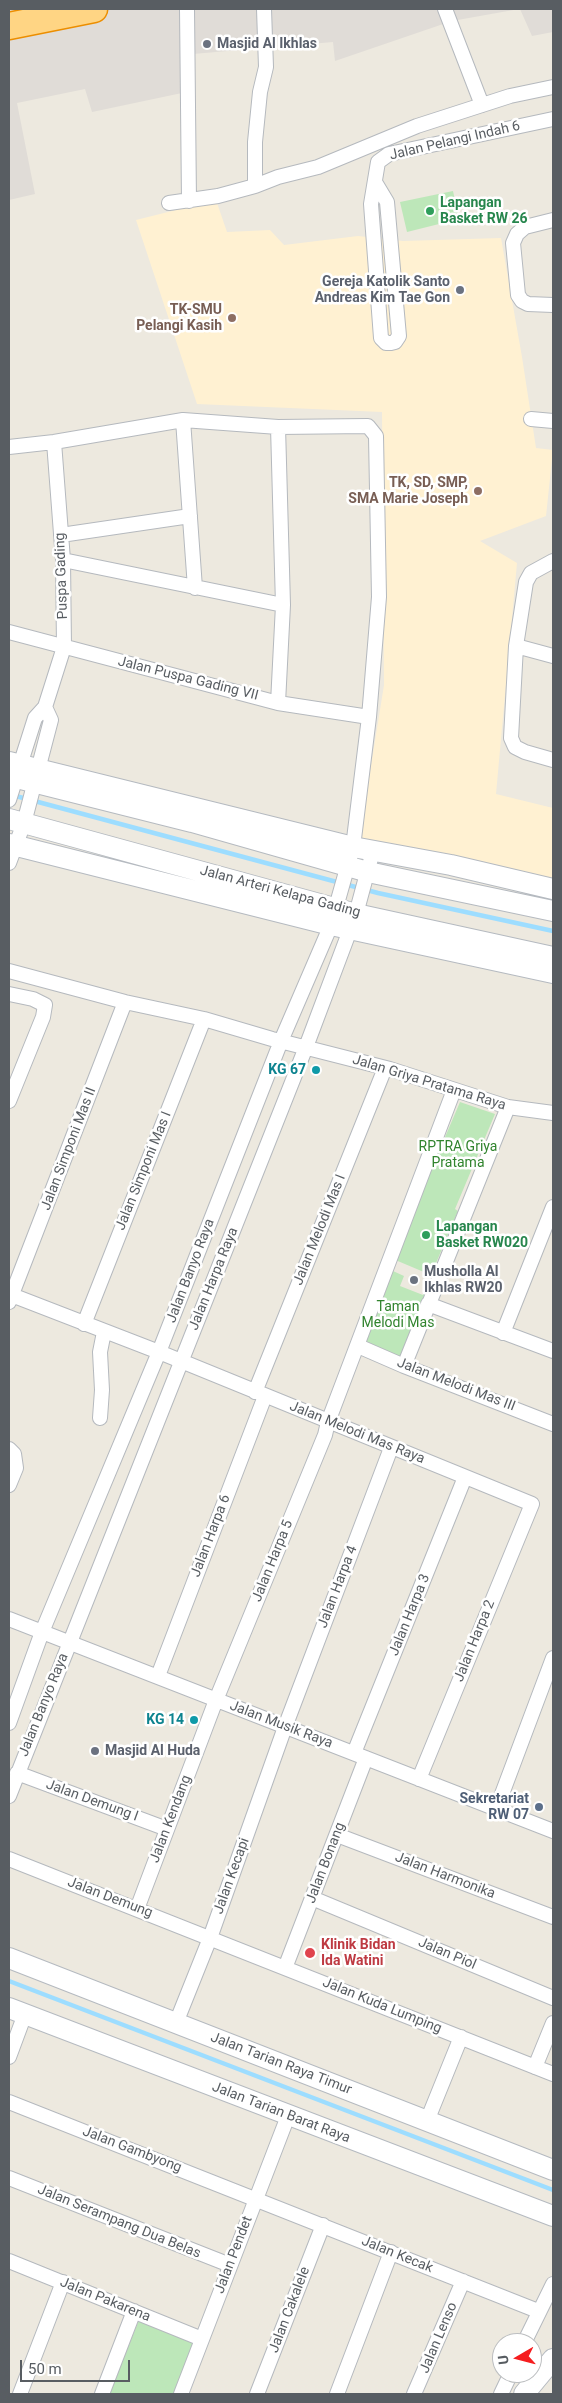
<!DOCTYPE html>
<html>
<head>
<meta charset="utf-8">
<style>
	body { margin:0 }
	#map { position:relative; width:562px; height:2403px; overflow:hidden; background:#ede9df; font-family:Roboto,sans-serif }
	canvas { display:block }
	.frame { position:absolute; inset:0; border:10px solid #585d62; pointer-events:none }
	.north { position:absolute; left:492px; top:2333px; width:50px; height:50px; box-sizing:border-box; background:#fff; border:1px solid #bcbec0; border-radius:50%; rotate:262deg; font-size:14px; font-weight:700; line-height:20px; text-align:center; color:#585d62 }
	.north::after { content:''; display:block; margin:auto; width:18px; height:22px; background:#f51d1f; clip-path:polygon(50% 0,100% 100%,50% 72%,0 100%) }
	.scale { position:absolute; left:20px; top:2360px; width:110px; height:22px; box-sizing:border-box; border:2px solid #585d62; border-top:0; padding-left:6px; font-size:15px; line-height:18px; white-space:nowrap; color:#585d62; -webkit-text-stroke:4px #fff; paint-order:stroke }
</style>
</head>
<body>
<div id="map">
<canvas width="562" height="2403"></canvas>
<div class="frame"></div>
<div class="north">U</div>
<div class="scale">50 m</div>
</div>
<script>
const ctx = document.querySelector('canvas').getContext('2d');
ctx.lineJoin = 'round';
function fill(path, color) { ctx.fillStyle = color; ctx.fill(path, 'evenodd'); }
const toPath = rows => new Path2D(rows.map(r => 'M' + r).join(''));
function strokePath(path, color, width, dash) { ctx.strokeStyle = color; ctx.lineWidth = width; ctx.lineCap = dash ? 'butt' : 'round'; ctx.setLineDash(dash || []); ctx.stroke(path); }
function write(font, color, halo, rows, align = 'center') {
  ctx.font = font + ' Roboto,sans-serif'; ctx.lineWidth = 5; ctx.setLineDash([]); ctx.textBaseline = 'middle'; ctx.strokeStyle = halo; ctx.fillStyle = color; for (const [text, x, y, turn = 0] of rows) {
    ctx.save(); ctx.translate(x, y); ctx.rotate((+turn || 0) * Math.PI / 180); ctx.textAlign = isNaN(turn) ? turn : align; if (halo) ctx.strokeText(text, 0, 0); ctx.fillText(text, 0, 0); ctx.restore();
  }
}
fill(toPath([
	[216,200,227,232,270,230,284,245,358,236,403,241,501,238,522,357,536,448,553,450,546,516,480,541,517,563,496,794,553,808,553,882,359,840,384,685,382,412,197,404,136,220]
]), '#fff1d2');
fill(toPath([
	[9,9,519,9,452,21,335,61,333,42,181,55,182,93,92,112,85,89,17,103,35,194,9,200],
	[520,9,553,9,553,32,532,36]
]), '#e0dcd7');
fill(toPath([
	[453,191,459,219,407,232,400,202],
	[460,1102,495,1114,455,1209,458,1211,431,1275,393,1259],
	[393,1271,404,1276,400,1286,423,1295,427,1285,431,1287,402,1359,364,1345],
	[139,2320,196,2342,175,2394,109,2394]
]), '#bde7b9');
strokePath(toPath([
	[12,795,378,893,553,931],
	[9,1981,553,2190]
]), '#9dddff', 4.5);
const street = toPath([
	[187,9,189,201],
	[445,9,482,105],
	[375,182,387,202,399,336,395,342,391,343,386,343,381,338,371,204,378,162,389,154,553,119],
	[255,186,255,142,260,92,266,67,264,9],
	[169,203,218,196,255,186,278,177,318,167,417,126,510,96,553,87],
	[553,220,525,227,517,234,513,243,518,295,522,301,528,304,553,305],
	[531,419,553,421],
	[183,420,195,588],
	[278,427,283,605,278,703],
	[9,447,54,442,183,420,278,427,368,426,376,436,379,597,369,717,353,847,331,925,281,1041,159,1352,42,1632,9,1723],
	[61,535,190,516],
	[63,560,283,605],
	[553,561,531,573,526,582,516,646,511,738,515,747,525,752,553,760],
	[9,632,278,703,369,717],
	[516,646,553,656],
	[9,800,35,718,45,707,64,647,63,560,54,442],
	[9,863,24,823,51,720,45,707],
	[9,971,125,1002,204,1019,272,1039,390,1069,508,1107,553,1113],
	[9,994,33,999,45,1005,43,1017,9,1101],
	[9,1294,159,1352,532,1504,419,1779],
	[9,1302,125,1002],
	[428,1304,553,1351],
	[84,1324,204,1019],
	[503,1333,553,1207],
	[358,1346,404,1366,553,1424],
	[404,1366,508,1107],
	[255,1392,385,1068],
	[100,1418,102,1390,100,1352,104,1332],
	[9,1449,14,1454,16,1468,9,1485],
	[9,1619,553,1831],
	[158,1676,265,1396],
	[354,1753,465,1477],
	[17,1773,167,1829],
	[9,1796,306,1047,356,914,373,851],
	[496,1810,553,1658],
	[337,1835,553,1917],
	[9,1859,553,2074],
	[312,1898,553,1998],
	[137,1909,216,1700,325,1435,328,1422,454,1090],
	[285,1968,366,1758],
	[176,2023,210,1938,285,1727,391,1448],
	[9,2057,25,2014],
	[535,2067,553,2023],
	[9,2102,538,2311],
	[427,2121,461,2037],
	[9,2178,230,2265],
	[9,2261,202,2339],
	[524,2343,553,2284],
	[20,2394,63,2282],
	[102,2394,134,2311],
	[181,2394,288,2116],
	[257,2394,323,2225],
	[337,2394,391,2252],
	[414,2394,463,2281],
	[501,2394,511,2373]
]);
const secondary = toPath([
	[9,762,353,847,451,865,553,889],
	[9,776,192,822,368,872,553,911],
	[9,819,356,914,553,957],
	[9,844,331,925,553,973],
	[9,1958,553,2170],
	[9,2008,553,2216],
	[524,2394,553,2359]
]);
const highway = toPath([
	[9,26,94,9]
]);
strokePath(street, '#b5b9be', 16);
strokePath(secondary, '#b5bac0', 22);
strokePath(highway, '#ec8e00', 29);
strokePath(street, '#fff', 14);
strokePath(secondary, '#fff', 20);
strokePath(highway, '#ffd584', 26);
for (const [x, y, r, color] of [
	[207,44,5,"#6b7280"],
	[430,211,5,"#2e9e5b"],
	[460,290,5,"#6b7280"],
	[232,318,5,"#8d6e63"],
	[478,491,5,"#8d6e63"],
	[316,1070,5,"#0f9aa8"],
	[426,1235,5,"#2e9e5b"],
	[414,1280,5,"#6b7280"],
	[194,1720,5,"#0f9aa8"],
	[95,1751,5,"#6b7280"],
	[539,1807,5,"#5c6f8a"],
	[310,1953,6,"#e0444e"]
]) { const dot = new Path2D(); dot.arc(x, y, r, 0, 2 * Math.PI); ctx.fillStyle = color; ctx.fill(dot); strokePath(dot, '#fff', 2); }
write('bold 14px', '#5b616d', '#fff', [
	["Masjid Al Ikhlas",217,44],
	["Gereja Katolik Santo",450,282,"right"],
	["Andreas Kim Tae Gon",450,298,"right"],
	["Musholla Al",424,1272],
	["Ikhlas RW20",424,1288],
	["Masjid Al Huda",105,1751]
], 'left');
write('14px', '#585d62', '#fff', [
	["Jalan Pelangi Indah 6",455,141,-13],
	["Puspa Gading",62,576,-92],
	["Jalan Puspa Gading VII",188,679,14],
	["Jalan Arteri Kelapa Gading",280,892,15],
	["Jalan Griya Pratama Raya",429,1083,17],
	["Jalan Simponi Mas II",69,1149,-69],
	["Jalan Simponi Mas I",144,1171,-68],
	["Jalan Melodi Mas I",320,1230,-68],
	["Jalan Banyo Raya",191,1271,-69],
	["Jalan Harpa Raya",214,1279,-68],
	["Jalan Melodi Mas III",456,1385,21],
	["Jalan Melodi Mas Raya",357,1433,22],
	["Jalan Harpa 6",211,1536,-69],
	["Jalan Harpa 5",273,1561,-68],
	["Jalan Harpa 4",338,1587,-69],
	["Jalan Harpa 3",410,1615,-68],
	["Jalan Harpa 2",475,1641,-68],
	["Jalan Banyo Raya",44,1705,-68],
	["Jalan Musik Raya",281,1725,21],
	["Jalan Demung I",92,1801,20],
	["Jalan Kendang",171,1819,-69],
	["Jalan Bonang",326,1863,-69],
	["Jalan Kecapi",232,1876,-70],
	["Jalan Harmonika",445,1876,21],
	["Jalan Demung",110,1898,21],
	["Jalan Piol",447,1954,23],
	["Jalan Kuda Lumping",382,2006,22],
	["Jalan Tarian Raya Timur",281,2064,21],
	["Jalan Tarian Barat Raya",281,2113,21],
	["Jalan Gambyong",132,2150,21],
	["Jalan Serampang Dua Belas",119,2222,22],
	["Jalan Pendet",234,2255,-69],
	["Jalan Kecak",397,2255,22],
	["Jalan Pakarena",105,2300,22],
	["Jalan Cakalele",290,2310,-69],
	["Jalan Lenso",439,2338,-67]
]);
write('bold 14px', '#27864d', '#fff', [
	["Lapangan",440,203],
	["Basket RW 26",440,219],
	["Lapangan",436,1227],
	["Basket RW020",436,1243]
], 'left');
write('bold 14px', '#785e54', '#fff', [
	["TK-SMU",222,310],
	["Pelangi Kasih",222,326],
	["TK, SD, SMP,",468,483],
	["SMA Marie Joseph",468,499]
], 'right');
write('bold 14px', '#0d838f', '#fff', [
	["KG 67",306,1070],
	["KG 14",184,1720]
], 'right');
write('14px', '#31842e', '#fff', [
	["RPTRA Griya",458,1147],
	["Pratama",458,1163],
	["Taman",398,1307],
	["Melodi Mas",398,1323]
]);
write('bold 14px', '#4e5e75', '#fff', [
	["Sekretariat",529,1799],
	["RW 07",529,1815]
], 'right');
write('bold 14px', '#be3a42', '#fff', [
	["Klinik Bidan",321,1945],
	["Ida Watini",321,1961]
], 'left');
</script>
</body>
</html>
